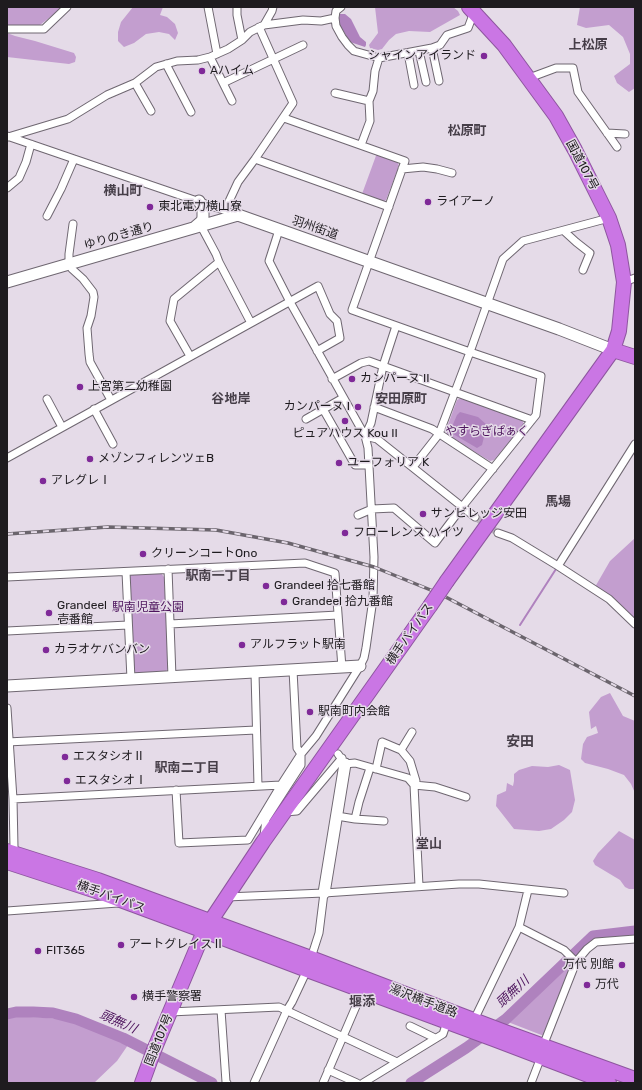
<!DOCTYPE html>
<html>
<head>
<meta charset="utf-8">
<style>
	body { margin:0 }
	#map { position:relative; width:642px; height:1090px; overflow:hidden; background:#e5dbe8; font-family:Rubik,sans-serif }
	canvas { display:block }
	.frame { position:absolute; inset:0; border:8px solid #1e1b1f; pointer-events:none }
</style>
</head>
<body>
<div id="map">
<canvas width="642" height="1090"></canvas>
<div class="frame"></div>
</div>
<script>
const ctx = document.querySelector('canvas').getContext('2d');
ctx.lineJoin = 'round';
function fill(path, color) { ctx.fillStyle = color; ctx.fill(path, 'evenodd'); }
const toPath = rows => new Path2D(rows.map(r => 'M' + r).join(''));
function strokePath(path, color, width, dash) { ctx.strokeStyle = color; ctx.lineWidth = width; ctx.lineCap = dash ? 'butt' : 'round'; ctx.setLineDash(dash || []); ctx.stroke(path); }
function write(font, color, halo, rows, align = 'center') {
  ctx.font = font + ' Rubik,"Noto Sans JP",sans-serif'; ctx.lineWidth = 3; ctx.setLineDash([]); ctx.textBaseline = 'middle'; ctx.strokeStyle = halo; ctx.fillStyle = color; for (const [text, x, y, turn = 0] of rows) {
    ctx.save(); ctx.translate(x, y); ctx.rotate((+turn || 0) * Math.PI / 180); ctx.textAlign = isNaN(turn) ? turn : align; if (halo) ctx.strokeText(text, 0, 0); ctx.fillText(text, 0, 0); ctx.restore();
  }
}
fill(toPath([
	[7,7,63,7,40,25,7,25],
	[133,7,163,7,160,15,167,17,175,24,178,33,175,40,169,34,159,32,146,34,134,43,124,47,118,41,118,32,121,22],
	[375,7,453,7,458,11,460,15,430,32,409,31,396,34,389,40,382,49,378,50,370,48,369,45,378,33],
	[580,7,635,7,635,88,629,92,617,83,614,76,630,64,630,54,623,37,609,25,586,28,577,25],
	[7,33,15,36,35,41,74,53,76,57,75,62,69,64,7,57],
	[377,153,397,161,399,166,386,200,382,202,362,194],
	[461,398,522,420,524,424,494,460,490,461,448,436,446,430,457,400],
	[635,538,635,620,621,605,595,587,610,561],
	[161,573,164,577,169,668,166,671,136,673,133,670,128,579,131,575],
	[610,693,623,716,635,721,635,793,631,784,624,775,608,769,585,763,581,759,583,744,587,737,598,733,596,726,591,729,589,712,601,697],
	[559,765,570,770,575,800,572,812,564,820,551,829,539,831,514,829,496,806,497,795,506,791,507,783,513,786,514,781,514,774,519,770,532,766,548,767],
	[619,831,635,840,635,889,629,889,625,887,620,880,595,865,593,861,598,853],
	[569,963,572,964,544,1036,508,1022],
	[12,1016,65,1019,83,1024,124,1042,128,1045,117,1061,94,1083,7,1083,7,1017]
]), '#c39ecf');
fill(toPath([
	[340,14,345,14,351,19,360,37,366,42,366,45,365,47,350,42,338,22],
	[460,412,478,417,487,425,482,445,477,448,453,434,451,429,457,415]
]), '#af82be');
strokePath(toPath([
	[520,625,556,569]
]), '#af82be', 2);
strokePath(toPath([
	[7,1014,16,1012,33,1012,53,1013,76,1019,123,1038,212,1083],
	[411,1083,466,1048,506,1019,593,936,635,931]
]), '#af82be', 11);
strokePath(toPath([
	[475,517,498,533]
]), '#bdb5c0', 7, [7, 3.5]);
const street = toPath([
	[208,7,217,54],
	[237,7,237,15,242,40],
	[341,7,336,11,335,18,336,26,342,37,348,45,354,51,379,58,375,71,373,91,369,101,370,121,361,145],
	[264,25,272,11,273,7],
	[7,29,44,29,67,7],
	[432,48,439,81],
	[419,51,426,82],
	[408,53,414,85],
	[210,57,232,101],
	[379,58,432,48,440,45,447,35,468,28,474,12],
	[166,64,191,112],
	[529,78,556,68,573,68,578,92,617,147],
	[135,83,151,111],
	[223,83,303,45],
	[335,93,369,101],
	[284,118,405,161,352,310,470,352,541,376,536,415,462,507,435,543,394,508,372,509,358,515],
	[607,133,625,134],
	[7,136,238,215],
	[8,137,68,119,107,95,135,83,156,67,177,61,198,60,210,57,228,49,242,40,250,32,264,25,303,20,321,21,335,18],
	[255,159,389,207],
	[402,169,423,167,437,169,452,173],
	[7,188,19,178,26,162,31,144],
	[225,210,238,182,255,159,293,103,259,27],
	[47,216,61,189,74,159],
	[73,224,69,254,69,264,72,269,83,279,93,292,94,297,91,316,87,328,89,354,90,362,111,400],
	[201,226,216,254,219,262,251,323],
	[564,231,576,242,590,253,583,270],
	[624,282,635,278],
	[190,356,170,321,174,299,219,262],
	[332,379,361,363,369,361,532,420],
	[47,399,62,427],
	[374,407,432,429,493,469],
	[94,409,113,444],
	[323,409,355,465,369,465],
	[306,419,343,398],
	[365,436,377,439,475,517],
	[365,436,371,423,383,366,396,326],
	[7,458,318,286,330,314,337,321,340,338,317,351],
	[413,467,439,434,470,352,503,259,523,241,609,218],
	[498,533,512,538,558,566,609,599,635,624],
	[558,566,635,444],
	[168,569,172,677],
	[126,572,131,679],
	[7,577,305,563,335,573,342,668],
	[170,624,338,615],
	[7,631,128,625],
	[255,673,258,786],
	[7,708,13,799,14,847,12,853],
	[7,742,256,730],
	[401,750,412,732],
	[338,754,345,764,355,763,408,778,414,785,419,886],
	[376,769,382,742,401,750,410,761,416,781,414,785,435,787,466,797],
	[176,790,179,843,248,840,281,785,301,754,316,736,360,666,364,658,366,648,373,599,374,557,368,448,365,436,290,302,269,261,279,230],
	[13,799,281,785],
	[285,812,297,811,342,758],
	[337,816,355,819,359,802,370,768],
	[355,819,384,821],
	[264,836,266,819,301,765,301,754,297,748,293,670],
	[226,897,324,893,459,884,479,884,564,893],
	[7,911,118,903],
	[519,927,564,950,576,962,543,1046],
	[311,958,319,933,324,893],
	[576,962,587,949,596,942,635,939],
	[221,1010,226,1082,227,1083],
	[170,1012,279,1007,397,1062],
	[474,1020,519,927,528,890],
	[410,1026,435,1038],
	[328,1070,357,1083],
	[254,1083,287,1010,292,1002,307,970],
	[323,1083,363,990],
	[363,1083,443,1034,447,1022],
	[531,1083,541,1057]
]);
const secondary = toPath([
	[195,227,202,221,203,217,203,208,199,201],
	[7,282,238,215,559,329,613,350],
	[7,686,360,666],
	[324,893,345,764]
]);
const highway = toPath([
	[613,350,635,357],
	[447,581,613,350,619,331,624,282,618,245,609,218,575,150,556,116,504,45,469,7],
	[7,851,98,880,311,958,505,1032,635,1079],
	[7,862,96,891,204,931,307,970,496,1040,609,1083],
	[142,1083,154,1050,204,931,263,842,430,606]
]);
strokePath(street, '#6f6771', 9);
strokePath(secondary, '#6f6771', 13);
strokePath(highway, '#8e569f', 16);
strokePath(street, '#fff', 7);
strokePath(secondary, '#fff', 11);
strokePath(highway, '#ca76e4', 14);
const rail = toPath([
	[7,534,108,527,216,530,288,543,374,567,438,593,635,696]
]);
strokePath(rail, '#6b656d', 3.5);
strokePath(rail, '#e5dbe8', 2, [6]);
const highwayBridge = toPath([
	[430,606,447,581]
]);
strokePath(highwayBridge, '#8e569f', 16, []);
strokePath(highwayBridge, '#ca76e4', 14);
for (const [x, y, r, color] of [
	[484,56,4,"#7f2998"],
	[202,71,4,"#7f2998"],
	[428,202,4,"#7f2998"],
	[150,207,4,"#7f2998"],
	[352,379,4,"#7f2998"],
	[80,387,4,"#7f2998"],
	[358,407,4,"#7f2998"],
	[345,421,4,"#7f2998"],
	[90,459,4,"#7f2998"],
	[339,463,4,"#7f2998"],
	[43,481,4,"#7f2998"],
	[423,514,4,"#7f2998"],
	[345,533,4,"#7f2998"],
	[143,554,4,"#7f2998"],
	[266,586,4,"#7f2998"],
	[284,602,4,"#7f2998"],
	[49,613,4,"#7f2998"],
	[242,645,4,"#7f2998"],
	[46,650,4,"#7f2998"],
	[310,712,4,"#7f2998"],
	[65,757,4,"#7f2998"],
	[67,781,4,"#7f2998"],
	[121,945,4,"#7f2998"],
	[38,951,4,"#7f2998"],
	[622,965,4,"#7f2998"],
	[587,985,4,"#7f2998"],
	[134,997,4,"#7f2998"]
]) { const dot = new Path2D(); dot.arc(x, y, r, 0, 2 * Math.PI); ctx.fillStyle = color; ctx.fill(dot); strokePath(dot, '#e5dbe8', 1.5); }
write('12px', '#1e1b1f', '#e5dbe8', [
	["シャインアイランド",476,56,"right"],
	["Aハイム",210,71],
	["ライアーノ",436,202],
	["東北電力横山寮",158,207],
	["カンパーヌ II",360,379],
	["上宮第二幼稚園",88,387],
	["カンパーヌ I",350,407,"right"],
	["ピュアハウス Kou II",345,434,"center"],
	["メゾンフィレンツェB",98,459],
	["ユーフォリア K",347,463],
	["アレグレⅠ",51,481],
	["サンビレッジ安田",431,514],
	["フローレンス ハイツ",353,533],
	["クリーンコートOno",151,554],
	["Grandeel 拾七番館",274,586],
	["Grandeel 拾九番館",292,602],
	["Grandeel",57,606],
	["壱番館",57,620],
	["アルフラット駅南",250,645],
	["カラオケバンバン",54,650],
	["駅南町内会館",318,712],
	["エスタシオⅡ",73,757],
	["エスタシオⅠ",75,781],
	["アートグレイスⅡ",129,945],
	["FIT365",46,951],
	["万代 別館",614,965,"right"],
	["万代",595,985],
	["横手警察署",142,997]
], 'left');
write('12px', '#1e1b1f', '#e5dbe8', [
	["国道107号",582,165,62],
	["羽州街道",315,228,19],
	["ゆりのき通り",119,236,-16],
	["横手バイパス",410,634,-55],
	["横手バイパス",111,897,20],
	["湯沢横手道路",423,1001,21],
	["国道107号",159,1040,-68]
]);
write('12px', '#4e155e', '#e5dbe8', [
	["やすらぎぱぁく",487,432],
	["駅南児童公園",148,608]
]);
write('bold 13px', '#463e48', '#e5dbe8', [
	["上松原",588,45],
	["松原町",467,131],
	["横山町",123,191],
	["谷地岸",231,399],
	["安田原町",401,399],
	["馬場",558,502],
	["駅南一丁目",218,576],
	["駅南二丁目",187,768],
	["堂山",429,844],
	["堰添",362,1002]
]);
write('italic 13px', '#4c135c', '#e5dbe8', [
	["頭無川",513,992,-43],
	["頭無川",118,1022,24]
]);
write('bold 14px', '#463e48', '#e5dbe8', [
	["安田",520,742]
]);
</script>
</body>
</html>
